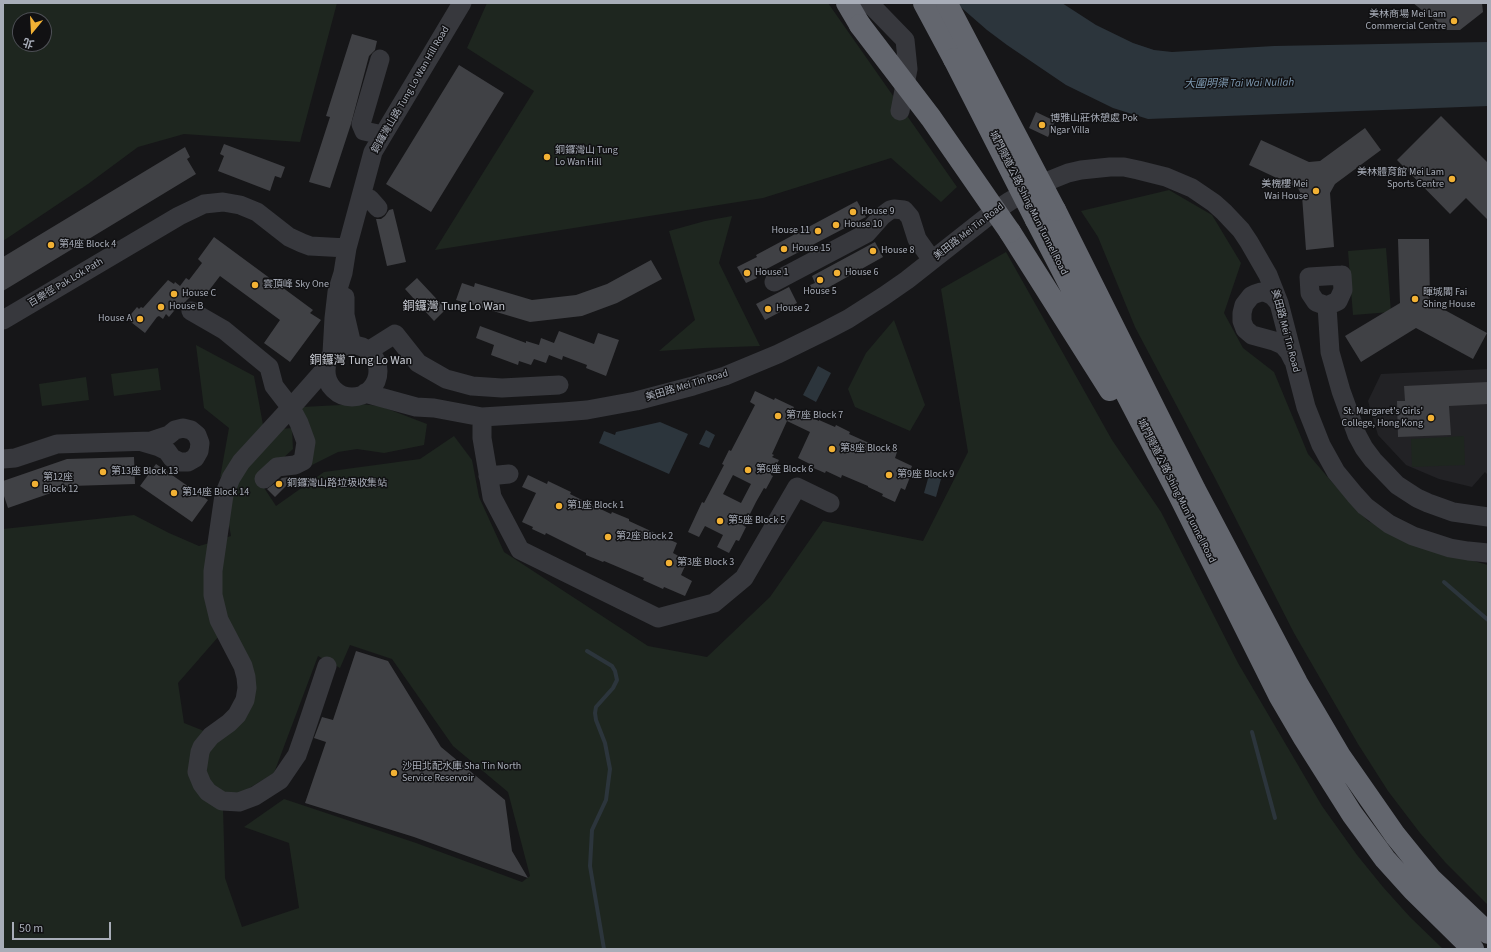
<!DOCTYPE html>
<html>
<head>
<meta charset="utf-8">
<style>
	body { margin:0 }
	#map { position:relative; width:1491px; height:952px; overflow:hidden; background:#161618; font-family:"Source Sans 3","Noto Sans TC",sans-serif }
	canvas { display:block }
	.frame { position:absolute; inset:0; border:4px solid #a8adb8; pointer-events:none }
	.north { position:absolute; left:12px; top:12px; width:40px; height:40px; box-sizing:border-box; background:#111113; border:1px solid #4d4f55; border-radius:50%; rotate:198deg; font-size:11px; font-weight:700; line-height:16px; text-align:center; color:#a8adb8 }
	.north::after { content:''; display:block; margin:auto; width:14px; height:18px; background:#f2b134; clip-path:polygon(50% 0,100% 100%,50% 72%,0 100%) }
	.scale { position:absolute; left:12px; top:922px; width:99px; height:18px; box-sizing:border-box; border:2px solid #a8adb8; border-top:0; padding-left:5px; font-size:12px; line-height:14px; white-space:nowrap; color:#a8adb8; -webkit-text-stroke:3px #111113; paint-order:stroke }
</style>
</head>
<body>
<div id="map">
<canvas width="1491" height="952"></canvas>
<div class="frame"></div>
<div class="north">北</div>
<div class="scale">50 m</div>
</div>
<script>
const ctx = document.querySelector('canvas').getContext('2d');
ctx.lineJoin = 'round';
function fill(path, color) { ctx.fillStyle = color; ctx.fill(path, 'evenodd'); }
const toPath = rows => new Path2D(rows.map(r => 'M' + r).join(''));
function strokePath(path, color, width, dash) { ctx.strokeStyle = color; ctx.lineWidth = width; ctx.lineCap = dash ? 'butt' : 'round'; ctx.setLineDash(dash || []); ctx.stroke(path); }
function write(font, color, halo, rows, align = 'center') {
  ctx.font = font + ' "Source Sans 3","Noto Sans TC",sans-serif'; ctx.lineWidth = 3; ctx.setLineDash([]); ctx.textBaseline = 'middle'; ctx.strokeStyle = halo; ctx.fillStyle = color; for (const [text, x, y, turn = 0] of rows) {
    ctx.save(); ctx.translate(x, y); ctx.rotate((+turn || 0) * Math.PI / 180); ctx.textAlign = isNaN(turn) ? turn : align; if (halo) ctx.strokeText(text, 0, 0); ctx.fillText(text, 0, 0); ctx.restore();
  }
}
fill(toPath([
	[1488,369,1488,475,1485,472,1472,487,1439,479,1406,465,1378,435,1368,401,1381,374]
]), '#222225');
fill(toPath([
	[3,3,337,3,300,142,184,134,138,147,88,184,3,241],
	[20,20,44,20,44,44,20,44],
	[487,3,828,3,957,187,941,202,891,158,763,198,435,250,534,91,467,48],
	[1169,190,1212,215,1241,263,1224,313,1243,348,1274,372,1308,454,1331,481,1368,521,1431,549,1488,565,1488,905,1445,862,1420,833,1388,791,1358,744,1294,633,1216,480,1135,327,1098,237,1081,211],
	[732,216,719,263,760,346,704,348,659,351,695,320,669,231,705,221],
	[1386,248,1391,312,1353,315,1348,251],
	[1006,252,1112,440,1161,512,1238,663,1322,806,1357,855,1383,887,1410,917,1443,949,3,949,3,529,134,515,169,533,199,546,213,542,209,570,209,588,212,611,219,636,178,683,184,723,209,733,198,746,196,751,193,765,193,772,195,780,201,791,209,799,223,808,225,878,242,927,299,908,289,843,244,827,284,799,416,843,522,882,530,876,508,792,453,746,392,659,350,645,340,668,318,656,274,773,238,795,233,796,220,793,213,788,208,781,204,771,204,765,208,751,213,744,234,728,242,719,251,702,254,689,253,676,249,663,225,617,223,608,220,587,220,571,225,538,231,536,226,509,243,470,281,429,292,428,293,449,259,480,276,506,324,472,420,459,454,436,472,460,479,497,504,552,648,646,707,657,770,597,823,521,923,541,968,452,941,289],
	[894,320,925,405,910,431,855,407,848,389,866,353],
	[196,345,254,376,259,403,263,425,220,478,229,428,204,408],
	[158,368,161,390,114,396,111,374],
	[86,377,89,400,42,406,39,384],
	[360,404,380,406,427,424,424,445,384,453,357,449,338,452,310,466,302,407],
	[1464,436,1465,465,1412,467,1411,439]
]), '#1e261f');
fill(toPath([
	[956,3,1062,3,1096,25,1133,43,1154,50,1172,52,1274,46,1488,42,1488,106,1148,119,1113,108,1066,85,1007,45,987,30],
	[818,366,831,373,816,402,803,395],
	[660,422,688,434,669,474,599,443,604,431,615,435,616,432],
	[706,430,715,435,709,448,699,444],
	[929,475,941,479,936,497,924,493]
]), '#2c353c');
strokePath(toPath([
	[1444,582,1488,620],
	[587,651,612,666,615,671,617,680,613,688,596,707,595,713,596,720,605,743,610,769,606,800,592,830,590,866,604,949],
	[1252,732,1275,818]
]), '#2c353c', 4);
fill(toPath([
	[1413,3,1482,3,1483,12,1460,30,1447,30],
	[352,34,377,41,375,50,369,56,351,124,330,188,309,182,330,117,326,116],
	[459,65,504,93,431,212,386,184],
	[1036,112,1055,121,1048,137,1029,128],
	[1441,116,1488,163,1488,220,1466,198,1450,214,1397,160],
	[1365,128,1381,150,1335,184,1330,193,1334,247,1306,250,1302,196,1298,188,1249,165,1261,140,1309,162,1320,161],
	[224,144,285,167,281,178,275,176,270,191,218,171,224,156,220,154],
	[185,147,190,157,187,159,196,174,3,291,3,257],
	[857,201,866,217,755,275,757,278,746,283,737,267,757,257,756,255],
	[393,209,406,262,387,266,376,219,381,219,385,216,389,210],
	[214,237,313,310,310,313,321,320,290,362,264,343,280,320,220,276,207,293,204,291,201,296,196,293,195,295,193,294,182,305,180,309,178,306,169,317,166,314,163,319,159,316,157,317,145,333,127,319,137,307,139,309,141,307,143,308,168,280,174,284,175,282,180,286,186,278,189,280,202,263,198,259],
	[1398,239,1429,239,1430,302,1487,333,1473,359,1416,328,1361,362,1345,336,1400,303],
	[875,242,883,257,815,295,810,285,815,283,812,276],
	[651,260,662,279,617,303,582,316,530,322,456,300,462,283,474,287,475,283,532,300,576,295,607,284],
	[417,278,446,309,434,321,405,289],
	[789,287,797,303,765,320,756,304],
	[480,326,526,343,526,341,539,345,541,338,554,343,559,331,594,344,598,333,619,340,606,376,586,368,587,365,563,356,562,360,549,355,546,363,534,359,531,365,519,361,518,365,491,355,494,345,476,338],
	[1488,382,1488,404,1449,406,1451,435,1398,437,1397,401,1405,401,1404,386],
	[755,391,774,400,775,398,794,407,793,409,819,421,819,420,835,427,836,425,850,432,849,434,887,451,888,448,897,452,895,458,912,466,908,476,910,477,905,490,901,488,895,502,882,496,883,494,868,487,868,486,842,475,841,478,826,471,825,473,811,467,812,465,798,458,810,432,787,421,772,454,774,455,772,457,779,460,771,475,773,476,766,489,764,488,756,502,744,526,746,527,739,541,736,540,729,553,717,547,723,535,705,526,699,537,688,532,702,502,704,503,724,465,722,464,729,450,731,451,755,405,750,402],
	[733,475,751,484,741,503,723,494],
	[134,457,135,484,71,486,8,508,3,493,3,481,67,459],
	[156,464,208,500,192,522,140,486],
	[528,475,547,484,548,481,571,492,570,494,590,504,611,514,612,512,629,519,629,521,677,543,673,553,684,559,682,562,686,564,681,575,692,581,685,596,664,587,663,589,643,580,644,578,604,561,603,562,586,555,586,553,546,533,545,535,532,529,533,527,522,522,536,493,522,487],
	[289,477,292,480,275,497,267,489,282,478],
	[356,651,388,661,441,747,505,800,512,851,528,878,414,837,305,803,326,742,314,738,322,717,333,720]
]), '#404145');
strokePath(toPath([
	[869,3,905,40,908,69,900,111],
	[380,59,361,124,364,131,383,135],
	[361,198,370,199,378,208],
	[1342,275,1343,290,1338,301,1327,306,1316,302,1310,293,1309,277,1342,275],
	[774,282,867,233,882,216,890,210,894,209,904,210,910,217,917,239,932,260],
	[345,297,345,315,352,345],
	[1279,303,1273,296,1267,293,1261,292,1255,294,1251,296,1244,305,1242,313,1242,321,1245,329,1252,335,1274,341,1283,345,1289,352,1293,360],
	[1327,306,1330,352,1341,391,1357,435,1364,448,1373,460,1397,485,1417,498,1428,503,1453,512,1488,517],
	[191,311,224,330,269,367,274,386,291,408,299,423,306,442,303,461,295,465,277,467,264,479],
	[3,320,179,216,204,204,223,202,240,205,257,212,289,237,302,243,310,246,347,248],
	'326 371a26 26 0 1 1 52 0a26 26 0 1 1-52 0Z',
	[368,351,395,334,418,363,446,379,472,386,502,388,559,385],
	[332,353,334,318,337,292,343,273,347,248,373,152,462,3],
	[326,368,296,402,241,462,231,478,224,495,213,571,213,595,219,620,243,666,246,677,247,688,245,700,237,715,229,723,211,736,202,747,200,752,197,772,202,784,208,792,222,801,239,802,255,796,280,780,297,755,304,735,327,666],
	[365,393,416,407,434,408,482,417,563,412,587,410,636,401,693,386,725,376,778,354,825,331,848,319,884,296,907,280,992,213,1010,201,1038,185,1068,173,1081,170,1110,167,1124,167,1138,170,1166,177,1192,188,1214,203,1224,212,1241,230,1249,242,1268,275,1279,303,1306,407,1321,445,1336,472,1355,495,1365,506,1389,524,1413,536,1450,548,1468,551,1488,553],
	[482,417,482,438,492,497,520,550,658,618,714,603,744,578,797,487,830,503],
	[3,459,15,458,57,444,151,441,169,435,175,430,183,428,191,430,197,435,200,443,199,451,195,458,188,462,180,462,172,458,167,451,159,447,142,442],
	[488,476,509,474]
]), '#37383d', 19);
strokePath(toPath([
	[847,3,860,25],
	[924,3,954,59],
	[1055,210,1195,490,1297,683,1340,756,1395,835,1416,861,1431,879,1488,933],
	[1036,220,1178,493,1280,697,1304,738,1352,814,1385,859,1413,890,1473,949],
	[1010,232,1110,390]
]), '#63666e', 22);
strokePath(toPath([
	[947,4,1055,210],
	[860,25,931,118,1010,232],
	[954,59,1036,220]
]), '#63666e', 22);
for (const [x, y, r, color] of [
	[1454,21,4,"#f2b134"],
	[1042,125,4,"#f2b134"],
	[547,157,4,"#f2b134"],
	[1452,179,4,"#f2b134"],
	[1316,191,4,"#f2b134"],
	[853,212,4,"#f2b134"],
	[836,225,4,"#f2b134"],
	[818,231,4,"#f2b134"],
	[51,245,4,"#f2b134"],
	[784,249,4,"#f2b134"],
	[873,251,4,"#f2b134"],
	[747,273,4,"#f2b134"],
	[837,273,4,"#f2b134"],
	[820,280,4,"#f2b134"],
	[255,285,4,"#f2b134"],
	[174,294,4,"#f2b134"],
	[1415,299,4,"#f2b134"],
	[161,307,4,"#f2b134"],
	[768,309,4,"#f2b134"],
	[140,319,4,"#f2b134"],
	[778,416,4,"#f2b134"],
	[1431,418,4,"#f2b134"],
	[832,449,4,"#f2b134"],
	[748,470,4,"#f2b134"],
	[103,472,4,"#f2b134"],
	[889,475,4,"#f2b134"],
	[35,484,4,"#f2b134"],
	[279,484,4,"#f2b134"],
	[174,493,4,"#f2b134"],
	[559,506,4,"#f2b134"],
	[720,521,4,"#f2b134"],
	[608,537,4,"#f2b134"],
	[669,563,4,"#f2b134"],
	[394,773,4,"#f2b134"]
]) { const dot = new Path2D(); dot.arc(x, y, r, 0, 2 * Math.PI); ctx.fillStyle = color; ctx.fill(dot); strokePath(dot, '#111113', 1.5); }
write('10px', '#a8adb8', '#111113', [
	["美林商場 Mei Lam",1446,15,"right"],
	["Commercial Centre",1446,27,"right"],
	["博雅山莊休憩處 Pok",1050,119],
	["Ngar Villa",1050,131],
	["銅鑼灣山 Tung",555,151],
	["Lo Wan Hill",555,163],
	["美林體育館 Mei Lam",1444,173,"right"],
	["Sports Centre",1444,185,"right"],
	["美槐樓 Mei",1308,185,"right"],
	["Wai House",1308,197,"right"],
	["House 9",861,212],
	["House 10",844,225],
	["House 11",810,231,"right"],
	["第4座 Block 4",59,245],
	["House 15",792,249],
	["House 8",881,251],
	["House 1",755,273],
	["House 6",845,273],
	["雲頂峰 Sky One",263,285],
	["House 5",820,292,"center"],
	["暉城閣 Fai",1423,293],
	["Shing House",1423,305],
	["House C",182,294],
	["House B",169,307],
	["House 2",776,309],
	["House A",132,319,"right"],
	["St. Margaret's Girls'",1423,412,"right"],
	["College, Hong Kong",1423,424,"right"],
	["第7座 Block 7",786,416],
	["第8座 Block 8",840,449],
	["第6座 Block 6",756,470],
	["第13座 Block 13",111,472],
	["第9座 Block 9",897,475],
	["第12座",43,478],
	["Block 12",43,490],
	["銅鑼灣山路垃圾收集站",287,484],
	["第14座 Block 14",182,493],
	["第1座 Block 1",567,506],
	["第5座 Block 5",728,521],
	["第2座 Block 2",616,537],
	["第3座 Block 3",677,563],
	["沙田北配水庫 Sha Tin North",402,767],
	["Service Reservoir",402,779]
], 'left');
write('10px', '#a8adb8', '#111113', [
	["銅鑼灣山路 Tung Lo Wan Hill Road",411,90,-60],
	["城門隧道公路 Shing Mun Tunnel Road",1028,203,63],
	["美田路 Mei Tin Road",969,232,-38],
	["百樂徑 Pak Lok Path",66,283,-31],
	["美田路 Mei Tin Road",1285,331,75],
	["美田路 Mei Tin Road",687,386,-17],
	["城門隧道公路 Shing Mun Tunnel Road",1176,491,63]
]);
write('italic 11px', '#7f9bb3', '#111113', [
	["大圍明渠 Tai Wai Nullah",1239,84,-1]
]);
write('12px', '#c9ccd4', '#111113', [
	["銅鑼灣 Tung Lo Wan",454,307],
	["銅鑼灣 Tung Lo Wan",361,361]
]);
</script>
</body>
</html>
